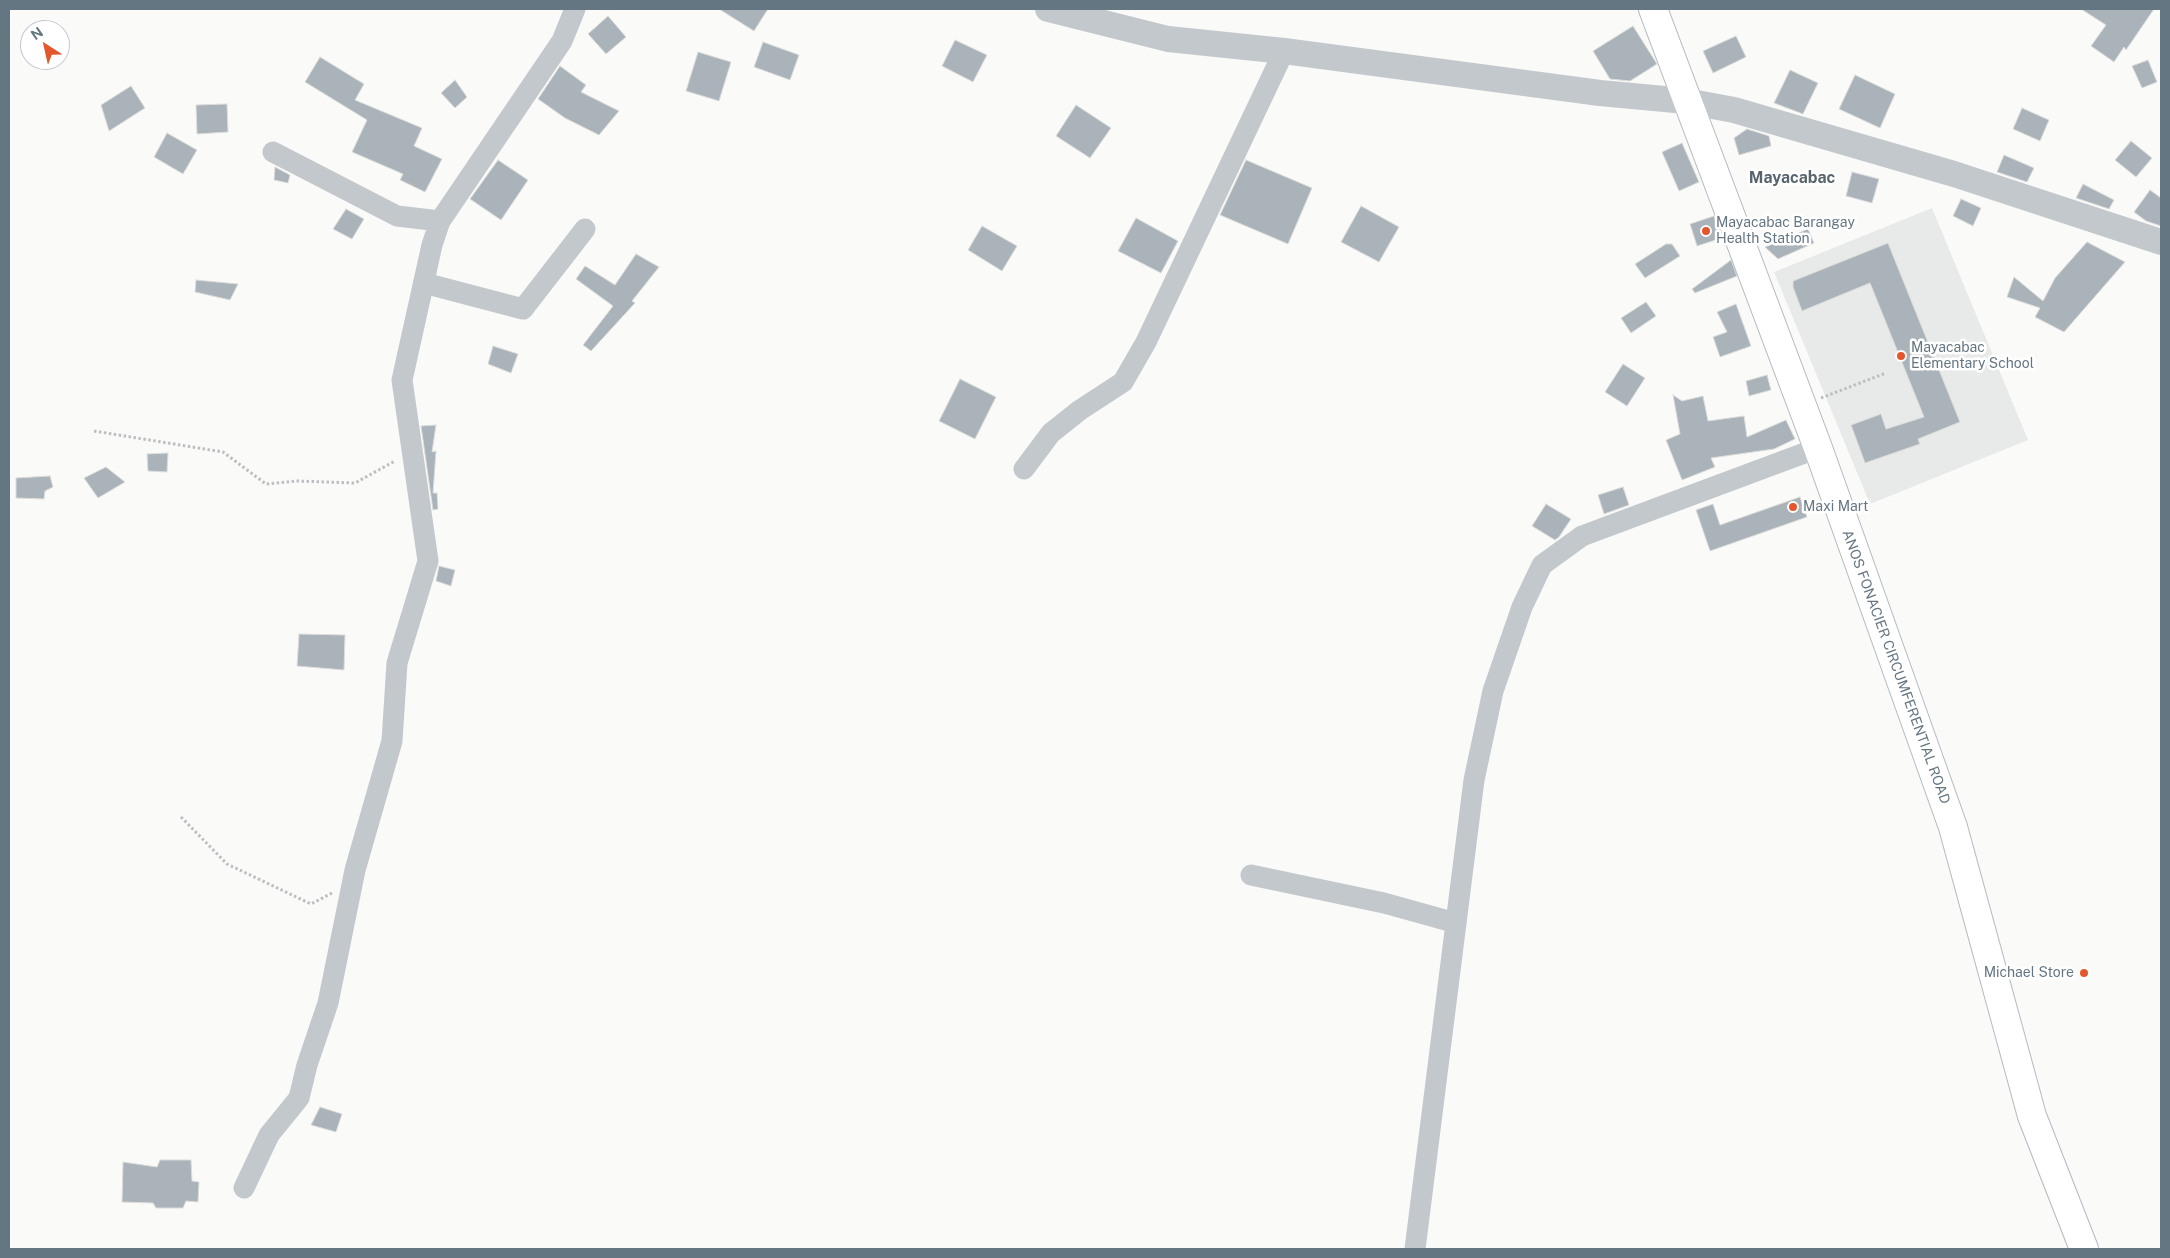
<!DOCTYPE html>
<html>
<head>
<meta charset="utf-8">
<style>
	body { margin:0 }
	#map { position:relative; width:2170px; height:1258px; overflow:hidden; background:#fafaf8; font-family:"Public Sans",sans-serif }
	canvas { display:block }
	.frame { position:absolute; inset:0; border:10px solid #657683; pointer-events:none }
	.north { position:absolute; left:20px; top:20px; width:50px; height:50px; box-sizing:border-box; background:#fff; border:1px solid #c1c8cd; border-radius:50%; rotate:325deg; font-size:14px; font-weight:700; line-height:20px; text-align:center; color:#657683 }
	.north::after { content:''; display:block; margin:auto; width:18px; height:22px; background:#e4572e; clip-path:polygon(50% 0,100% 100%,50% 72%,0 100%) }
</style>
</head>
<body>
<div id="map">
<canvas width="2170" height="1258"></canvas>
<div class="frame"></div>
<div class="north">N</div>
</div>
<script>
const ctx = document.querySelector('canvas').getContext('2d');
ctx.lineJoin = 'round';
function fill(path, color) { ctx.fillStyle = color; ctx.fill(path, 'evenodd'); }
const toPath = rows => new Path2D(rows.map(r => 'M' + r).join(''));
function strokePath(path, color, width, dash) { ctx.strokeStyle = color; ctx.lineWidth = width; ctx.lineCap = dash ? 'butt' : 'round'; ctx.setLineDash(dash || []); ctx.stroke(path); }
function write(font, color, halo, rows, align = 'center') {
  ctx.font = font + ' "Public Sans",sans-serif'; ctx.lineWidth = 5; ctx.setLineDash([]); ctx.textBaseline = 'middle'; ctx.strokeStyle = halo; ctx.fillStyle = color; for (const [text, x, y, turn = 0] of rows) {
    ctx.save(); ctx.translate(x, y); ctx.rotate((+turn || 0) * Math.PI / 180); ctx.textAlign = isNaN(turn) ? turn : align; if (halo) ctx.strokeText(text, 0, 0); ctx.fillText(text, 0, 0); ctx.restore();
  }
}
fill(toPath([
	[1932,208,2028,440,1870,504,1774,272]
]), '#e8e9e9');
const building = toPath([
	[719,9,768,9,754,31,719,9],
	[2081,9,2154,9,2126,50,2124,47,2114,62,2091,46,2106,25,2081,9],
	[608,16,626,37,606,54,588,34,608,16],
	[1633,26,1657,64,1630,81,1610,79,1593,51,1633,26],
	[1736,36,1746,57,1713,73,1703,51,1736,36],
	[955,40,987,55,973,82,942,66,955,40],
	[763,42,799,55,790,80,754,67,763,42],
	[698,52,731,62,719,101,686,91,698,52],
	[320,57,364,84,355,100,422,128,414,146,442,159,425,192,400,180,403,174,352,152,367,120,305,82,320,57],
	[2148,60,2157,82,2142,88,2132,66,2148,60],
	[560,66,586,85,581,92,619,111,599,135,565,118,538,99,560,66],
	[1790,70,1818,83,1803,114,1774,103,1790,70],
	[1855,75,1895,94,1880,128,1839,109,1855,75],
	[455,80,467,97,455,108,441,93,455,80],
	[131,86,145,108,109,131,101,105,131,86],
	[227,104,228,132,197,134,196,105,227,104],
	[1076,105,1111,128,1090,158,1056,136,1076,105],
	[2022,108,2049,120,2040,141,2013,129,2022,108],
	[1747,129,1769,136,1771,146,1739,155,1734,138,1747,129],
	[167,133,197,150,183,174,154,157,167,133],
	[2131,141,2152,158,2136,177,2115,160,2131,141],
	[1682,143,1699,182,1679,191,1662,152,1682,143],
	[2004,155,2034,168,2027,182,1997,172,2004,155],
	[498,160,528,180,501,220,470,199,498,160],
	[1246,160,1312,188,1288,244,1220,215,1246,160],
	[275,167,290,175,288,183,274,180,275,167],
	[1852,172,1879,179,1872,203,1846,196,1852,172],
	[2083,184,2114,200,2109,209,2076,198,2083,184],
	[2150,190,2161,198,2161,226,2146,221,2134,212,2150,190],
	[1961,199,1981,208,1973,226,1953,216,1961,199],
	[1361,206,1399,227,1379,262,1341,242,1361,206],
	[346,209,364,219,352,239,333,229,346,209],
	[1714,216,1722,238,1697,246,1690,224,1714,216],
	[1136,218,1178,241,1161,273,1118,251,1136,218],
	[982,226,1017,246,1002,271,968,250,982,226],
	[1808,229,1814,243,1778,259,1765,247,1808,229],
	[2087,242,2125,262,2064,332,2035,317,2040,308,2007,297,2014,277,2043,301,2055,278,2087,242],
	[1888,243,1960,422,1918,439,1920,444,1865,463,1851,425,1881,414,1886,429,1924,417,1870,283,1802,311,1793,287,1793,281,1888,243],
	[1666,244,1672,244,1680,256,1645,278,1635,264,1666,244],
	[636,254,659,267,632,301,635,303,591,351,583,345,613,306,576,279,585,266,615,285,636,254],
	[1731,260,1737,276,1695,293,1692,289,1731,260],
	[196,280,238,284,230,300,195,292,196,280],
	[1646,302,1656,316,1631,333,1621,318,1646,302],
	[1736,304,1751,346,1720,357,1713,337,1727,332,1717,312,1736,304],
	[493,346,518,354,511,373,488,364,493,346],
	[1623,364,1645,378,1627,406,1605,392,1623,364],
	[1767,375,1771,390,1749,396,1746,381,1767,375],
	[960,379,996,397,975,439,939,421,960,379],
	[1673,395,1682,401,1703,396,1708,421,1744,416,1747,437,1786,420,1795,439,1774,449,1711,458,1715,467,1682,480,1666,440,1680,434,1673,395],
	[436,425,432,452,436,451,433,493,437,493,438,509,433,510,421,426,436,425],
	[168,453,167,472,148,471,147,454,168,453],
	[106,467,125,482,98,498,84,478,106,467],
	[50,476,53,487,45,491,44,499,16,498,16,478,50,476],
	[1623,487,1629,505,1604,514,1598,495,1623,487],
	[1800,497,1807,517,1710,551,1696,510,1713,504,1720,525,1800,497],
	[1546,504,1571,519,1559,537,1555,540,1532,526,1546,504],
	[439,566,455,570,451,586,436,581,439,566],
	[299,634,345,635,344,670,297,666,299,634],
	[320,1107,342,1114,336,1132,311,1125,320,1107],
	[160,1160,191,1160,192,1181,199,1182,198,1202,186,1201,183,1208,156,1208,153,1203,122,1202,123,1162,157,1167,160,1160]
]);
fill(building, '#aab3b9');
strokePath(building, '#dcdcda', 1);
const secondary = toPath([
	[1653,9,1818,448,1953,827,2032,1116,2084,1249]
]);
strokePath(secondary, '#b3babf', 30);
strokePath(toPath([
	[1821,398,1886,373],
	[94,431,223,452,266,484,296,481,355,483,395,461],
	[181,817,227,864,311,904,332,893]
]), '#bbbfc2', 3, [2.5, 2.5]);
strokePath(toPath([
	[273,152,397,216,440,221],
	[424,283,523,309,585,229],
	[1024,469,1051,433,1080,410,1123,382,1146,342,1284,51],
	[1251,875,1384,903,1456,923],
	[244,1188,269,1135,299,1098,307,1065,328,1003,355,870,392,741,397,663,428,561,402,380,432,245,440,221,562,41,575,9],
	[1415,1249,1474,780,1493,691,1522,607,1542,565,1582,536,1818,448]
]), '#c3c8cc', 21);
strokePath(toPath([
	[1048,9,1168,39,1284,51,1600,93,1686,101,1734,110,1954,174,2161,242]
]), '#c3c8cc', 26);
strokePath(secondary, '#fff', 28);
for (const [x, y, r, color] of [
	[1706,231,5,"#e4572e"],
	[1901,356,5,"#e4572e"],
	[1793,507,5,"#e4572e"],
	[2084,973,5,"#e4572e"]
]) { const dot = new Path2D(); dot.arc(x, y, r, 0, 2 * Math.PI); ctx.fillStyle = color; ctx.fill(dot); strokePath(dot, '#fff', 2); }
write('14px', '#657683', '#fff', [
	["Mayacabac Barangay",1716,223],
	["Health Station",1716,239],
	["Mayacabac",1911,348],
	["Elementary School",1911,364],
	["Maxi Mart",1803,507],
	["Michael Store",2074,973,"right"]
], 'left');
write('14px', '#657683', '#fff', [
	["ANOS FONACIER CIRCUMFERENTIAL ROAD",1896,667,70]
]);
write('bold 16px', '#57646e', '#fff', [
	["Mayacabac",1792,178]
]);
</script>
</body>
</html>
